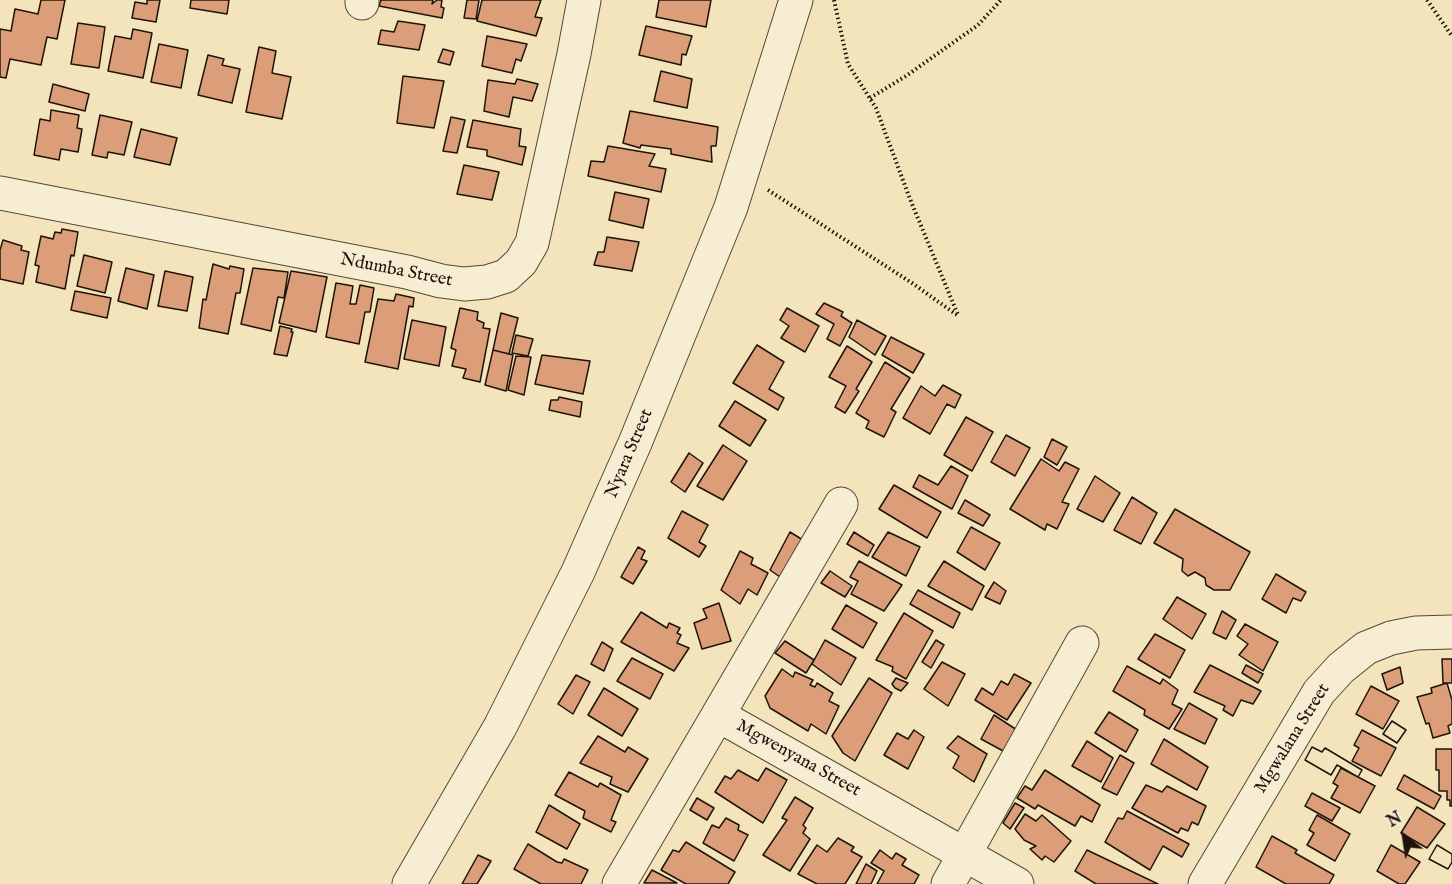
<!DOCTYPE html>
<html>
<head>
<meta charset="utf-8">
<style>
	body { margin:0 }
	#map { position:relative; width:1452px; height:884px; overflow:hidden; background:#f3e4bb; font-family:"IM FELL English",serif }
	canvas { display:block }
	.north { position:absolute; left:1374px; top:806px; width:60px; height:60px; -webkit-text-stroke:4px #f7edd3; paint-order:stroke; rotate:330deg; font-size:16px; font-weight:700; line-height:24px; text-align:center; color:#1f140b }
	.north::after { content:''; display:block; margin:auto; width:21px; height:27px; background:#1f140b; clip-path:polygon(50% 0,100% 100%,50% 72%,0 100%) }
</style>
</head>
<body>
<div id="map">
<canvas width="1452" height="884"></canvas>
<div class="north">N</div>
</div>
<script>
const ctx = document.querySelector('canvas').getContext('2d');
ctx.lineJoin = 'round';
function fill(path, color) { ctx.fillStyle = color; ctx.fill(path, 'evenodd'); }
const toPath = rows => new Path2D(rows.map(r => 'M' + r).join(''));
function strokePath(path, color, width, dash) { ctx.strokeStyle = color; ctx.lineWidth = width; ctx.lineCap = dash ? 'butt' : 'round'; ctx.setLineDash(dash || []); ctx.stroke(path); }
function write(font, color, halo, rows, align = 'center') {
  ctx.font = font + ' "IM FELL English",serif'; ctx.lineWidth = 4.5; ctx.setLineDash([]); ctx.textBaseline = 'middle'; ctx.strokeStyle = halo; ctx.fillStyle = color; for (const [text, x, y, turn = 0] of rows) {
    ctx.save(); ctx.translate(x, y); ctx.rotate((+turn || 0) * Math.PI / 180); ctx.textAlign = isNaN(turn) ? turn : align; if (halo) ctx.strokeText(text, 0, 0); ctx.fillText(text, 0, 0); ctx.restore();
  }
}
const building = toPath([
	[41,0,65,0,57,39,47,37,41,65,10,59,6,78,0,77,0,29,11,31,15,9,38,14,41,0],
	[147,0,160,0,156,22,132,18,135,2,147,4,147,0],
	[191,0,229,0,227,14,190,8,191,0],
	[381,0,433,0,432,4,437,0,442,0,441,7,444,8,442,18,379,6,381,0],
	[467,0,479,0,476,19,464,18,467,0],
	[482,0,541,0,535,17,542,18,536,36,477,21,482,0],
	[659,0,711,0,706,27,656,17,659,0],
	[398,21,425,25,419,50,378,44,381,30,394,32,398,21],
	[78,23,105,27,99,68,71,64,78,23],
	[646,26,692,36,686,55,682,54,681,65,639,55,646,26],
	[133,29,152,33,143,78,108,71,115,36,131,39,133,29],
	[487,36,527,44,521,61,516,59,512,73,482,66,487,36],
	[159,44,188,50,181,88,151,82,159,44],
	[259,47,276,51,272,73,291,77,282,119,246,112,259,47],
	[443,49,454,52,450,65,438,62,443,49],
	[208,55,224,59,222,65,240,69,232,103,198,95,208,55],
	[661,71,692,79,687,108,654,101,661,71],
	[403,76,444,81,434,128,397,123,403,76],
	[517,79,538,84,532,101,513,97,509,117,484,111,488,80,515,84,517,79],
	[53,84,89,94,85,111,49,102,53,84],
	[51,110,79,115,77,128,82,129,78,152,61,149,59,160,34,155,40,119,50,121,51,110],
	[630,111,718,127,716,146,711,146,712,162,671,154,671,149,641,145,640,148,623,143,630,111],
	[100,115,132,122,124,155,108,152,107,158,92,155,100,115],
	[451,117,465,120,457,153,443,151,451,117],
	[473,120,521,129,519,146,526,147,522,165,487,156,487,150,467,147,473,120],
	[141,129,177,138,170,165,134,157,141,129],
	[608,146,655,154,649,166,666,169,661,192,588,176,591,161,604,162,608,146],
	[464,165,499,172,492,200,457,194,464,165],
	[615,192,649,199,643,228,609,220,615,192],
	[62,229,78,232,74,256,71,255,65,289,36,282,39,266,35,265,41,236,53,239,55,232,61,233,62,229],
	[607,237,639,242,632,271,594,265,598,252,604,252,607,237],
	[3,240,22,246,21,250,29,252,23,284,0,279,0,250,3,240],
	[84,255,112,262,105,293,77,286,84,255],
	[213,264,229,269,230,266,244,269,240,293,236,293,228,334,199,328,203,299,206,300,213,264],
	[126,268,154,275,147,309,118,301,126,268],
	[253,268,288,272,284,298,278,297,271,331,241,324,253,268],
	[165,271,193,277,187,311,158,306,165,271],
	[291,271,327,277,316,332,279,323,291,271],
	[336,283,353,286,350,304,356,304,360,285,374,288,370,312,365,312,359,344,326,337,336,283],
	[75,291,111,298,107,318,71,310,75,291],
	[396,294,414,298,413,307,409,306,398,369,365,362,378,299,394,301,396,294],
	[824,303,843,312,841,316,852,323,840,346,827,339,834,324,816,314,824,303],
	[460,308,478,312,477,320,484,323,483,328,490,329,480,382,463,378,466,369,452,366,456,350,451,348,460,308],
	[787,308,819,326,805,352,781,338,789,326,780,320,787,308],
	[501,313,518,318,509,354,493,350,501,313],
	[412,320,446,327,439,366,404,359,412,320],
	[857,320,886,336,875,355,849,337,857,320],
	[280,326,292,329,291,332,293,332,287,356,274,354,280,326],
	[516,335,533,339,528,356,512,353,516,335],
	[891,337,924,354,913,373,882,355,891,337],
	[757,345,784,362,769,389,784,398,778,410,733,383,757,345],
	[847,346,872,362,856,389,859,391,845,413,835,407,846,386,829,377,847,346],
	[493,350,513,355,506,391,485,385,493,350],
	[542,355,590,361,583,394,535,384,542,355],
	[516,356,531,357,524,395,508,390,516,356],
	[885,362,910,378,891,409,896,412,884,437,866,428,869,421,856,413,885,362],
	[943,385,961,395,955,408,947,404,930,434,903,418,921,386,935,396,943,385],
	[559,397,582,402,580,417,549,410,551,400,558,400,559,397],
	[735,401,766,420,750,446,719,426,735,401],
	[966,417,993,432,972,471,944,455,966,417],
	[1006,435,1030,448,1015,476,991,462,1006,435],
	[1052,439,1067,447,1057,465,1044,457,1052,439],
	[723,445,747,461,723,500,697,486,723,445],
	[689,453,703,463,685,492,671,482,689,453],
	[1041,459,1059,471,1065,462,1079,469,1062,502,1069,504,1057,529,1047,524,1045,530,1010,509,1041,459],
	[951,466,968,476,952,509,913,487,919,475,938,485,951,466],
	[1095,476,1120,493,1103,522,1077,509,1095,476],
	[894,485,941,512,927,538,879,509,894,485],
	[1132,497,1157,513,1141,544,1114,530,1132,497],
	[965,500,990,515,983,526,958,513,965,500],
	[1175,509,1250,552,1230,590,1214,590,1206,585,1205,578,1195,572,1188,576,1182,571,1183,559,1154,543,1175,509],
	[682,511,708,525,699,542,706,546,699,557,668,538,682,511],
	[971,527,1000,543,985,570,957,552,971,527],
	[790,532,803,540,780,577,770,570,790,532],
	[854,532,874,545,868,556,847,544,854,532],
	[888,532,920,547,906,576,872,557,888,532],
	[638,547,645,551,641,559,647,561,633,584,621,577,638,547],
	[740,551,753,558,751,564,768,573,757,595,748,589,740,604,721,590,740,551],
	[859,561,902,585,884,611,851,594,858,581,850,577,859,561],
	[944,561,984,586,972,610,928,586,944,561],
	[830,571,852,586,845,597,821,583,830,571],
	[1276,574,1306,592,1301,601,1293,598,1286,613,1262,599,1276,574],
	[994,582,1006,591,1000,604,985,597,994,582],
	[918,590,960,613,953,628,910,604,918,590],
	[1177,597,1206,614,1192,639,1163,619,1177,597],
	[719,603,731,641,702,649,694,623,707,618,703,609,719,603],
	[846,605,877,623,863,648,832,629,846,605],
	[1222,611,1236,620,1226,639,1213,633,1222,611],
	[641,612,667,628,669,623,680,628,677,633,681,635,677,643,689,648,674,671,621,642,641,612],
	[904,613,933,631,906,679,892,671,893,667,876,660,904,613],
	[1245,624,1278,642,1263,671,1239,655,1248,644,1237,636,1245,624],
	[1155,634,1185,650,1170,678,1138,659,1155,634],
	[825,640,856,658,841,685,812,664,825,640],
	[936,640,944,645,931,668,922,662,936,640],
	[785,641,814,660,806,673,775,653,785,641],
	[602,642,613,649,604,671,591,664,602,642],
	[632,658,663,674,650,699,617,681,632,658],
	[1442,659,1452,659,1452,683,1443,683,1442,659],
	[942,662,965,674,948,706,924,689,942,662],
	[1210,665,1261,691,1253,704,1241,700,1233,716,1223,710,1225,706,1194,692,1210,665],
	[1246,665,1263,674,1258,683,1242,673,1246,665],
	[1127,666,1160,684,1163,679,1178,690,1172,704,1182,709,1169,729,1144,715,1145,710,1113,691,1127,666],
	[1400,667,1403,683,1387,690,1382,674,1400,667],
	[782,669,793,677,795,672,813,680,810,685,815,687,817,683,833,693,829,701,839,706,826,734,811,724,808,731,770,708,765,696,782,669],
	[1014,674,1031,683,1007,720,975,700,982,688,993,695,1001,681,1008,685,1014,674],
	[576,675,590,682,573,714,558,704,576,675],
	[869,678,892,693,855,761,843,753,832,736,869,678],
	[896,678,908,683,901,691,895,688,892,684,896,678],
	[1447,683,1452,700,1452,724,1448,726,1450,733,1433,738,1429,723,1426,724,1417,697,1432,693,1431,688,1447,683],
	[1371,686,1399,701,1383,729,1356,714,1371,686],
	[604,688,638,709,622,736,588,715,604,688],
	[1189,703,1217,719,1205,744,1174,729,1189,703],
	[1109,712,1138,730,1126,752,1095,733,1109,712],
	[994,715,1017,730,1005,752,981,739,994,715],
	[1392,721,1406,730,1397,743,1383,734,1392,721],
	[1392,721,1406,730,1397,743,1383,734,1392,721],
	[914,730,924,737,908,769,884,755,897,733,908,739,914,730],
	[1362,730,1396,748,1381,776,1352,761,1359,748,1354,745,1362,730],
	[598,736,625,752,628,747,648,759,628,792,610,784,612,777,580,763,598,736],
	[958,736,987,754,974,782,953,768,959,756,947,748,958,736],
	[1164,739,1208,767,1197,790,1151,764,1164,739],
	[1087,741,1113,758,1101,782,1072,766,1087,741],
	[1312,747,1322,752,1325,748,1362,770,1358,777,1337,765,1331,775,1305,760,1312,747],
	[1312,747,1322,752,1325,748,1362,770,1358,777,1337,765,1331,775,1305,760,1312,747],
	[1436,749,1452,749,1452,806,1450,806,1450,800,1447,800,1447,791,1439,791,1439,770,1436,770,1436,749],
	[1120,755,1134,763,1117,795,1102,788,1120,755],
	[766,768,787,780,763,823,715,792,725,776,731,779,738,770,758,781,766,768],
	[1341,768,1375,786,1360,813,1331,798,1338,786,1333,783,1341,768],
	[1045,770,1100,805,1092,822,1081,816,1075,826,1038,805,1035,809,1017,798,1025,786,1032,790,1045,770],
	[569,772,598,787,600,783,621,795,611,820,616,822,611,832,583,818,585,811,555,795,569,772],
	[1404,775,1441,796,1434,809,1397,789,1404,775],
	[1146,785,1162,792,1167,786,1206,806,1198,825,1192,822,1188,831,1181,828,1178,833,1132,808,1146,785],
	[1312,793,1340,808,1332,821,1305,806,1312,793],
	[795,797,813,808,803,825,806,828,803,833,810,839,790,871,763,855,787,820,782,818,795,797],
	[697,798,714,808,707,820,690,810,697,798],
	[1015,803,1024,808,1010,829,1003,823,1015,803],
	[549,805,580,824,567,849,536,832,549,805],
	[1417,807,1445,824,1427,848,1401,833,1417,807],
	[1127,811,1189,844,1182,857,1163,846,1150,870,1105,842,1118,818,1123,819,1127,811],
	[1025,814,1036,821,1042,815,1071,841,1054,862,1045,856,1042,860,1030,849,1036,846,1024,840,1015,829,1025,814],
	[1317,815,1350,834,1335,861,1307,845,1314,833,1309,830,1317,815],
	[726,818,739,825,738,830,748,835,734,861,703,843,712,825,719,828,726,818],
	[1272,836,1297,850,1295,853,1334,875,1329,884,1286,884,1256,867,1272,836],
	[838,838,854,847,851,851,862,857,845,884,817,884,798,874,817,845,827,852,838,838],
	[686,842,735,872,728,884,686,884,661,870,673,850,679,852,686,842],
	[528,844,557,862,562,863,564,859,588,870,581,884,541,884,514,869,528,844],
	[1391,845,1420,862,1405,884,1399,884,1377,871,1391,845],
	[1437,845,1452,854,1452,862,1448,869,1429,859,1437,845],
	[1437,845,1452,854,1452,862,1448,869,1429,859,1437,845],
	[880,850,892,859,896,853,906,859,902,865,919,875,914,884,877,884,884,871,871,863,880,850],
	[1087,850,1158,884,1096,884,1075,871,1087,850],
	[478,855,491,861,477,884,462,884,478,855],
	[866,864,877,871,871,884,856,884,866,864],
	[652,870,677,883,644,883,652,870]
]);
fill(building, '#db9e79');
strokePath(building, '#1f140b', 1.5);
const minor = toPath([
	[362,3,362,0],
	[0,193,407,272,441,281,464,284,487,282,506,276,521,262,532,243,574,54,584,0],
	[718,715,841,504],
	[409,884,500,727,578,572,635,443,731,207,796,0],
	[619,884,718,715,1017,884],
	[948,884,1082,643],
	[1205,884,1319,692,1341,668,1366,648,1391,638,1416,633,1452,632]
]);
strokePath(minor, '#544837', 35);
strokePath(toPath([
	[834,0,848,64,876,108,910,199,958,315],
	[1427,0,1452,36],
	[870,98,906,76,978,25,1001,0],
	[768,190,912,283,957,315]
]), '#1f140b', 4, [1.5, 3]);
strokePath(minor, '#f7edd3', 33);
write('18px', '#1f140b', '#f7edd3', [
	["Ndumba Street",396,271,11],
	["Nyara Street",630,454,-67],
	["Mgwalana Street",1293,739,-58],
	["Mgwenyana Street",798,759,29]
]);
</script>
</body>
</html>
